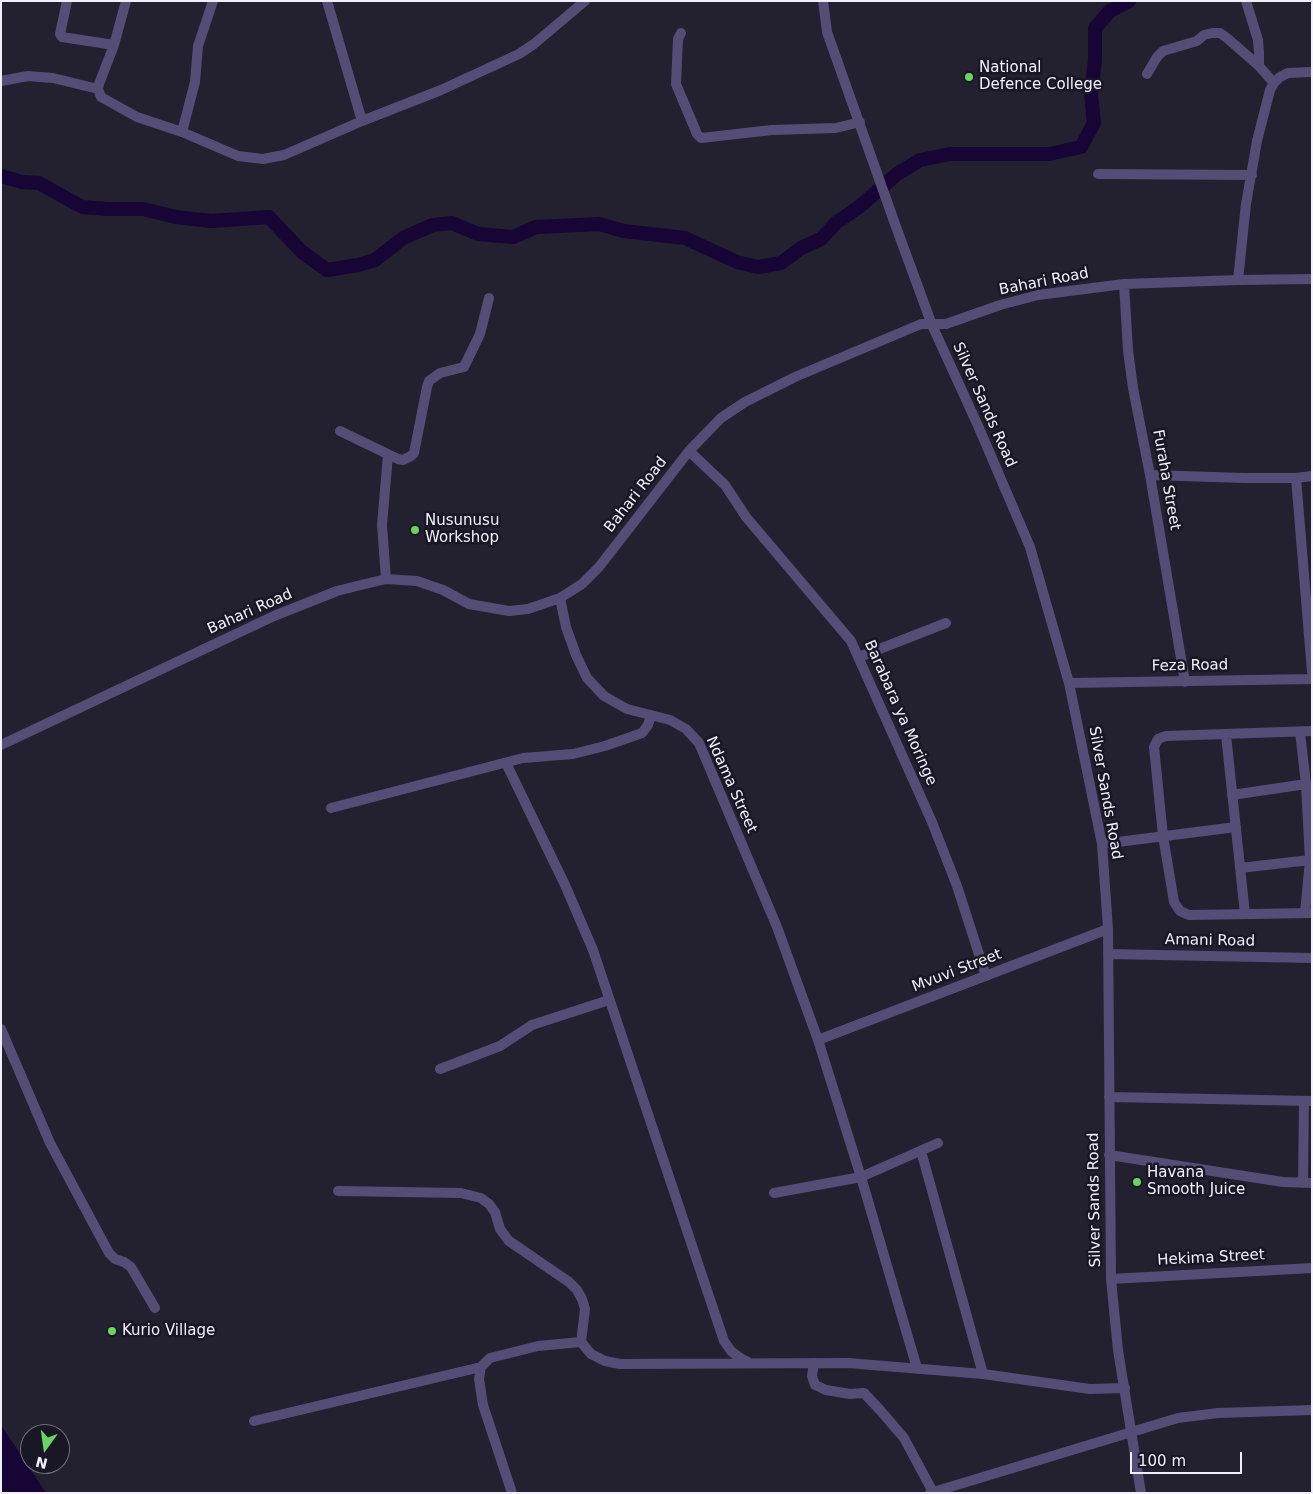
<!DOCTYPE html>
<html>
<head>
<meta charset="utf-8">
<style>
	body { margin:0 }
	#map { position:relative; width:1313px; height:1494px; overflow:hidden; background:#23202f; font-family:"DejaVu Sans",sans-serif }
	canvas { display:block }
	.frame { position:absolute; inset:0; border:2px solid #f1f0fa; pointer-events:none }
	.north { position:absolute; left:20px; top:1424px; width:50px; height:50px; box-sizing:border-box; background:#191725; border:1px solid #6f6e7a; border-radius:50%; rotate:194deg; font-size:14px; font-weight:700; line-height:20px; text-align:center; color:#f1f0fa }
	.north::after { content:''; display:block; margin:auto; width:18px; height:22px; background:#6bd362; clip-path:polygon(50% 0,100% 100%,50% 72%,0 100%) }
	.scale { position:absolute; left:1130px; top:1452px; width:112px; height:22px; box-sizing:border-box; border:2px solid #f1f0fa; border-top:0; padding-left:6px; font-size:15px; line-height:18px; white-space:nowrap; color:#f1f0fa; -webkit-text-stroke:4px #191725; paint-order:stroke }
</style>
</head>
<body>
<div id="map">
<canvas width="1313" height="1494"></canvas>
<div class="frame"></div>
<div class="north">N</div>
<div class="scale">100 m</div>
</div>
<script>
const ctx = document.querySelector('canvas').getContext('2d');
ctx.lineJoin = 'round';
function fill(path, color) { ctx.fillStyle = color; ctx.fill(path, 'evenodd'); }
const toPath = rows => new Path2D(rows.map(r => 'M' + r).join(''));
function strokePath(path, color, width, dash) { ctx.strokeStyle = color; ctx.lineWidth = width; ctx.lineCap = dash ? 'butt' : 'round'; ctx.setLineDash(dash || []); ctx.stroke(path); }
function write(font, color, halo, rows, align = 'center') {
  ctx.font = font + ' "DejaVu Sans",sans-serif'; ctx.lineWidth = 5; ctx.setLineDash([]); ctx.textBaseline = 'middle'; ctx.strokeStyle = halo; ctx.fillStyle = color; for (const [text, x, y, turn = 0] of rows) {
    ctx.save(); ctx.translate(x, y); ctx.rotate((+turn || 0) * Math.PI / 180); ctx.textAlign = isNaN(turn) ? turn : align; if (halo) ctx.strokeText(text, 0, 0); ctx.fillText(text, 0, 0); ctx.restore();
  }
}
fill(toPath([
	[1,1425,46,1493,1,1493]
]), '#160535');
strokePath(toPath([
	[1,176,22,182,39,183,82,207,107,209,143,209,176,217,211,221,269,217,302,252,327,270,358,265,375,260,403,238,433,225,452,223,478,234,513,237,536,227,599,224,624,231,685,238,737,262,758,267,781,263,801,248,821,239,837,222,859,207,897,174,920,160,950,154,1049,154,1081,147,1094,123,1091,94,1095,60,1095,28,1110,11,1129,1]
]), '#160535', 14);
strokePath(toPath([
	[67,1,60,34,62,37,114,45],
	[126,1,114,45,99,84,98,89,101,97,137,117,182,132,238,156,263,159,284,155,362,121,441,90,519,54,534,44,585,1],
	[327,1,362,121],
	[823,1,827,32,895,224,932,325,979,428,1030,547,1069,683,1102,844,1108,929,1111,1279,1118,1350,1141,1493],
	[1246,1,1258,40,1259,53,1259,66],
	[681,33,678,39,676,84,697,134,701,138,772,130,836,128,860,122],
	[1147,74,1157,57,1163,51,1197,41,1204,35,1212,33,1220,33,1227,38,1259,66,1274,83],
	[1,81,28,76,53,78,98,89],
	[182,132,195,82,198,46,213,1],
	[1098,174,1252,175],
	[1238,280,1246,204,1257,141,1270,90,1274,83,1280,77,1288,73,1312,72],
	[1124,284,1128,350,1133,388,1150,475,1185,682],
	[340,431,398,459,403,460,411,456,414,453,427,387,429,381,440,373,464,367,480,334,489,298],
	[689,451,725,485,746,517,851,641,932,822,957,886,986,976],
	[1150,475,1244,478,1296,478,1312,476],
	[1296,478,1312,672],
	[386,579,382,525,388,455],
	[560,598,566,627,576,655,587,678,604,696,627,709,670,720,686,729,699,743,777,927,818,1040,861,1177,917,1368],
	[859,657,946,623],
	[1069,683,1312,679],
	[1312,731,1166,736,1158,739,1154,747,1163,836,1174,902,1180,911,1189,915,1312,913],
	[1300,732,1306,784,1310,860,1305,913],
	[1226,735,1245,914],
	[1,745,274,616,337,591,365,584,386,579,417,581,443,590,469,604,509,611,528,609,560,598,582,584,599,567,689,451,721,418,745,402,795,377,921,324,946,324,1000,305,1038,295,1124,284,1238,280,1312,279],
	[506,763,565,885,593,950,724,1341,731,1351,740,1358,748,1362],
	[1232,795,1306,784],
	[331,808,523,758,573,754,605,746,642,733,648,725,651,715],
	[1102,844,1236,827],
	[1240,868,1310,860],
	[1108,954,1312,958],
	[1,1029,50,1143,109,1253,115,1259,124,1262,131,1267,155,1308],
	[818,1040,1108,929],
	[440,1069,500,1046,532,1025,609,1000],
	[1109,1097,1312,1101],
	[921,1151,983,1374],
	[1109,1155,1283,1182,1312,1183],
	[1303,1183,1304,1101],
	[338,1191,461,1193,481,1198,489,1204,495,1212,500,1229,509,1241,569,1282,577,1290,582,1299,585,1309,581,1342,591,1354,605,1361,620,1364,848,1363,983,1374,1090,1389,1125,1388],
	[774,1193,861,1177,938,1143],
	[1111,1279,1312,1268],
	[814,1363,812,1376,815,1385,826,1390,850,1394,864,1393,880,1410,904,1438,933,1492],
	[481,1367,479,1379,483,1405,512,1493],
	[254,1421,481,1367,490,1358,538,1346,581,1342],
	[930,1493,1178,1418,1218,1413,1312,1410]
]), '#554d76', 10);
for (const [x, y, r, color] of [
	[969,77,5,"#6bd362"],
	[415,530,5,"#6bd362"],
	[1137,1182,5,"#6bd362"],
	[112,1331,5,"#6bd362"]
]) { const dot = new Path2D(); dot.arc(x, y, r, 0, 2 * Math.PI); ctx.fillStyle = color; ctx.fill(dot); strokePath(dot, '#191725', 2); }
write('15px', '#f1f0fa', '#191725', [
	["National",979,68],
	["Defence College",979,85],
	["Nusunusu",425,521],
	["Workshop",425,538],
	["Havana",1147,1173],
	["Smooth Juice",1147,1190],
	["Kurio Village",122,1331]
], 'left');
write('15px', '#f1f0fa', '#191725', [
	["Bahari Road",1044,282,-11],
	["Silver Sands Road",984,405,66],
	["Furaha Street",1166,480,80],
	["Bahari Road",636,495,-52],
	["Bahari Road",250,612,-24],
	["Feza Road",1190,666,-1],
	["Barabara ya Moringe",900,713,66],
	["Ndama Street",731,785,66],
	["Silver Sands Road",1105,793,80],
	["Amani Road",1210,941,1],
	["Mvuvi Street",957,971,-21],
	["Silver Sands Road",1095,1200,-91],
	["Hekima Street",1211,1258,-3]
]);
</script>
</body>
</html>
